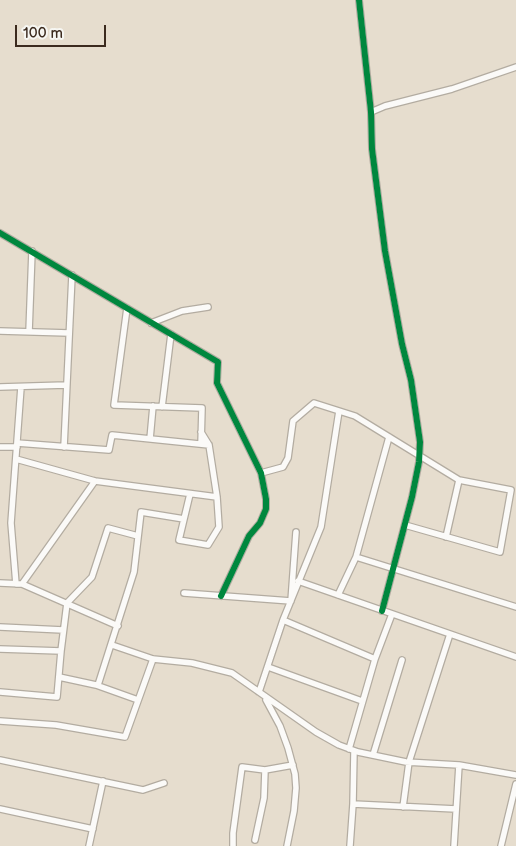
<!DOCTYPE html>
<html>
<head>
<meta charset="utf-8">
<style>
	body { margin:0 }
	#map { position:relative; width:516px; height:846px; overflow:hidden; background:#e6ddce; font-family:"Balsamiq Sans",sans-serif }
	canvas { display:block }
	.scale { position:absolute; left:15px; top:25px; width:91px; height:22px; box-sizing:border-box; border:2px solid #3b2a1e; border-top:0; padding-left:6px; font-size:15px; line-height:18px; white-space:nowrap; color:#3b2a1e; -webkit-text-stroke:4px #f6f6f2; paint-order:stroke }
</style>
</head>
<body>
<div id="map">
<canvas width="516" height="846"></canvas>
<div class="scale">100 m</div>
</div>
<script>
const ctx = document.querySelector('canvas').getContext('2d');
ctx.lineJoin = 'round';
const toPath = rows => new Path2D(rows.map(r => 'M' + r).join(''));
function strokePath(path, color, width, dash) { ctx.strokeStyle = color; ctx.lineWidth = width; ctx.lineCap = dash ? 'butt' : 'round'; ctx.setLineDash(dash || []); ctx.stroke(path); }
const street = toPath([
	[359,0,371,112,372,149,385,251,402,344,411,380,420,442,419,462,412,497,382,611],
	[371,112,385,106,452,89,516,67],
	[0,233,218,362,217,383,261,473,266,499,266,509,260,523,249,536,221,596],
	[127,308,114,405,202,408,201,444],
	[151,323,182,311,208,307],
	[0,331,69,333],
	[29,332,32,251],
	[0,387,66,385],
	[162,407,171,334],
	[150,439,153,406],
	[17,443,109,450,112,435,209,445],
	[0,447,17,447],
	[64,447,72,275],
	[16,459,95,481,217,497],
	[261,473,283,467,288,458,293,421,314,403,355,416,459,480,511,490,500,552,405,525],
	[190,494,179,540,208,545,219,527,217,497,209,445,201,432],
	[446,537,459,480],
	[356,557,389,437],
	[298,581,516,657],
	[0,583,22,584,118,626],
	[16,584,11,523,21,387],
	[22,584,95,481],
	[184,593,291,601,296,532],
	[338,595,356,557,516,607],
	[283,620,375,659],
	[0,627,63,630],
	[112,645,153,659,192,663,232,673,316,732,339,745,358,752,406,762,459,765,516,775],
	[0,649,61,651],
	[268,667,362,701],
	[59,677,96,685,138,700],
	[98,685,134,572,141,512,184,519],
	[0,692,57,697,61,651,67,603,92,577,108,528,138,536],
	[259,692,283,620,321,527,339,411],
	[266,700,280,726,288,748,295,774,296,788,294,811,287,846],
	[0,721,56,725,125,737,153,659],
	[349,749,375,659,392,614],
	[373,755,402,660],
	[0,760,143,790,164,783],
	[353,804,456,809],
	[403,807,409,762,450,634],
	[0,809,93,829],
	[255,840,264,798,265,770],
	[89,846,103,781],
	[233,846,233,833,242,767,265,770,293,765],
	[350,846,353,804,354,751],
	[454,846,459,765],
	[501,846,516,784]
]);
strokePath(street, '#b3aca1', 8);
strokePath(street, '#fbfaf8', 5.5);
strokePath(toPath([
	[359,0,371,112,372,149,385,251,402,344,411,380,420,442,419,462,412,497,382,611],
	[0,233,218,362,217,383,261,473,266,499,266,509,260,523,249,536,221,596]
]), '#00873e', 6);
</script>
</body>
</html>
